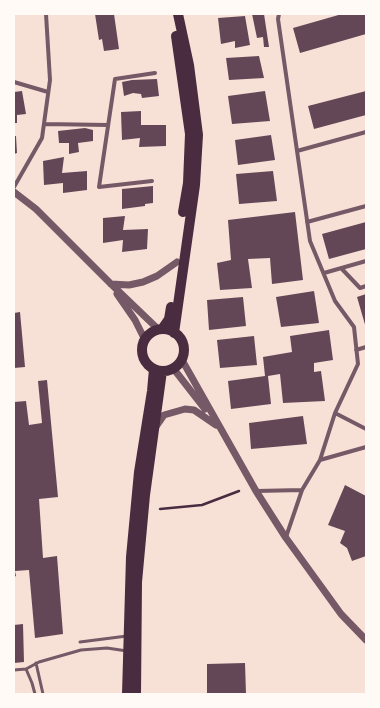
<!DOCTYPE html>
<html>
<head>
<meta charset="utf-8">
<style>
	body { margin:0 }
	#map { position:relative; width:380px; height:708px; overflow:hidden; background:#f7e1d7; font-family:"Varela Round",sans-serif }
	canvas { display:block }
	.frame { position:absolute; inset:0; border:15px solid #fffaf5; pointer-events:none }
</style>
</head>
<body>
<div id="map">
<canvas width="380" height="708"></canvas>
<div class="frame"></div>
</div>
<script>
const ctx = document.querySelector('canvas').getContext('2d');
ctx.lineJoin = 'round';
function fill(path, color) { ctx.fillStyle = color; ctx.fill(path, 'evenodd'); }
const toPath = rows => new Path2D(rows.map(r => 'M' + r).join(''));
function strokePath(path, color, width, dash) { ctx.strokeStyle = color; ctx.lineWidth = width; ctx.lineCap = dash ? 'butt' : 'round'; ctx.setLineDash(dash || []); ctx.stroke(path); }
fill(toPath([
	[95,14,114,14,119,49,104,51,102,39,99,40],
	[252,14,264,14,269,47,264,47,263,37,257,38],
	[342,14,366,14,366,34,300,53,293,28],
	[245,16,250,45,235,48,235,41,221,44,218,18],
	[259,56,264,78,229,80,226,58],
	[157,79,159,96,142,98,141,94,133,93,124,96,122,82,132,80],
	[22,91,26,114,17,115,17,123,14,123,14,92],
	[265,91,270,121,232,124,228,96],
	[366,91,366,115,314,129,308,106],
	[141,111,141,125,166,125,166,146,139,147,140,138,122,140,121,112],
	[85,128,93,130,93,141,78,143,79,152,69,154,69,143,59,143,58,131],
	[271,135,275,160,238,165,235,140],
	[14,136,16,136,17,153,14,154],
	[64,157,62,173,87,171,87,190,63,193,63,183,44,185,43,161],
	[273,171,277,201,239,204,236,174],
	[153,186,153,203,145,204,145,206,122,209,122,189],
	[295,212,303,280,272,284,270,258,248,259,252,288,220,290,217,263,231,260,228,220],
	[125,216,123,230,148,229,147,249,122,252,123,240,103,243,103,218],
	[366,222,366,249,329,259,322,234],
	[314,291,319,323,281,327,276,297],
	[366,294,366,328,357,297],
	[243,297,246,326,209,330,207,300],
	[20,312,25,367,14,368,14,313],
	[329,330,333,360,314,363,314,372,321,371,325,401,283,403,280,374,268,376,271,404,231,409,228,381,265,376,263,357,292,352,290,336],
	[254,336,257,365,220,368,217,340],
	[47,380,58,497,39,499,43,558,57,556,63,634,35,638,29,570,15,571,16,576,14,577,14,402,26,401,29,425,42,423,38,381],
	[303,416,307,444,251,449,249,423],
	[345,485,366,496,366,556,352,561,347,548,340,543,345,531,328,525],
	[23,624,24,662,14,663,14,625],
	[245,663,246,694,207,694,207,664]
]), '#644757');
strokePath(toPath([
	[160,509,202,505,239,491]
]), '#4a2c40', 2.5);
strokePath(toPath([
	[80,642,127,636],
	[36,663,43,694],
	[26,669,32,683,35,694],
	[14,670,26,669,39,662,81,650,107,648,127,651]
]), '#755966', 3);
strokePath(toPath([
	[279,14,278,19,310,241,335,301,354,327,358,364,335,413,320,460,302,490,286,537],
	[14,82,48,92],
	[44,124,108,125],
	[297,151,366,132],
	[152,181,99,187,115,79,155,73],
	[14,187,42,138,50,80,46,14],
	[307,222,366,206],
	[341,268,360,288,366,286],
	[324,273,366,261],
	[356,350,366,347],
	[335,413,366,429],
	[320,460,366,447],
	[256,491,302,490]
]), '#755966', 4);
strokePath(toPath([
	[14,192,36,209,111,284,159,330],
	[111,284,129,285,143,282,157,276,177,262],
	[117,294,135,320,145,340],
	[182,360,256,491,286,538,341,614,366,640],
	[173,368,205,409],
	[155,428,164,415,185,409,194,410,216,425]
]), '#755966', 7);
strokePath(toPath([
	[176,36,190,134,188,183,183,212],
	[162,329,169,319,171,307],
	'142 350a21 21 0 1 1 42 0a21 21 0 1 1-42 0Z',
	[174,333,195,185,198,135,189,65,178,14],
	[127,694,131,557,139,472,152,391,154,369],
	[136,694,137,582,145,495,162,371]
]), '#4a2c40', 10);
</script>
</body>
</html>
